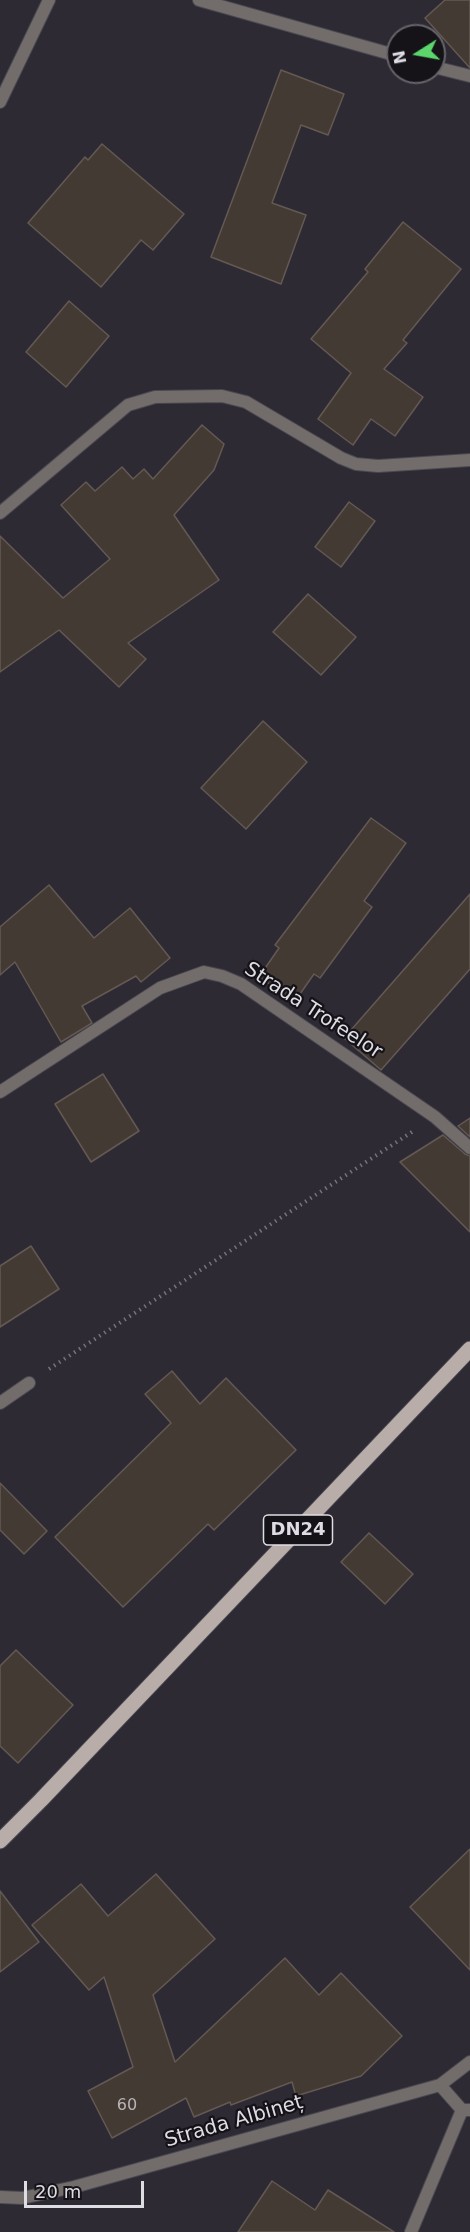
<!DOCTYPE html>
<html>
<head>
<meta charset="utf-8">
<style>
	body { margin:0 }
	#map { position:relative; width:470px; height:2232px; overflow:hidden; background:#2d2a34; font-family:"DejaVu Sans",sans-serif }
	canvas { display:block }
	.north { position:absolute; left:386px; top:24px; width:60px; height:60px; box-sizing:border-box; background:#151318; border:2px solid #66646a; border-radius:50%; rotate:259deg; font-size:16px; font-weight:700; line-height:24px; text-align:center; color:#dfdde4 }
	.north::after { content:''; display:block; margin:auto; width:21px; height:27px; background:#5cd56d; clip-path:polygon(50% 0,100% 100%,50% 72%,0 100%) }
	.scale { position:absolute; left:24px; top:2181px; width:120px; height:27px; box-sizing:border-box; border:3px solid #dfdde4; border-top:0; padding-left:8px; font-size:18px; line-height:21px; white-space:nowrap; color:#dfdde4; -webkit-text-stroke:4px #151318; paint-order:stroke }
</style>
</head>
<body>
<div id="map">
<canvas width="470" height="2232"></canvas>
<div class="north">N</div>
<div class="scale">20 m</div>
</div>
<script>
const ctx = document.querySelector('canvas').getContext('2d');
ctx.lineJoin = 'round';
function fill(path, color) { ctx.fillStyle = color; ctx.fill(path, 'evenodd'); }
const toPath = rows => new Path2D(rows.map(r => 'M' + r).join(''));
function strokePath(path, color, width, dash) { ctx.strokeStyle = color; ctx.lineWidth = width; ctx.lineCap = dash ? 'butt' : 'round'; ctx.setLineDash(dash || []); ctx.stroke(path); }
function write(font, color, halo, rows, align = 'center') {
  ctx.font = font + ' "DejaVu Sans",sans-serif'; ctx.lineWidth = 4.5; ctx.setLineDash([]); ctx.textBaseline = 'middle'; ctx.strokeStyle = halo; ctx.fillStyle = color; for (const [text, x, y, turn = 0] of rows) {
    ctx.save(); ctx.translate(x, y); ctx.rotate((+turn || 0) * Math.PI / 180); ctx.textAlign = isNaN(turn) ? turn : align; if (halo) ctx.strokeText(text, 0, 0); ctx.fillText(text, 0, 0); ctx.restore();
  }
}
const building = toPath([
	[445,0,470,0,470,68,425,18,445,0],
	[281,70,344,94,328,135,301,125,272,203,306,215,281,284,211,257,281,70],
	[102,144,184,214,153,250,141,240,101,287,28,223,85,157,88,160,102,144],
	[403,222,461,269,403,340,407,343,384,369,423,397,395,436,371,419,353,445,318,419,351,373,311,339,368,272,365,269,403,222],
	[69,301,109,336,66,387,26,352,69,301],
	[202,425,224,444,214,470,174,515,219,580,128,643,146,659,119,687,59,630,0,672,0,536,63,598,110,559,61,505,86,482,95,491,122,467,133,479,144,469,153,479,202,425],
	[349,502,375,521,341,567,315,547,349,502],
	[308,594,356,637,321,675,273,632,308,594],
	[263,721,307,762,246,829,201,788,263,721],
	[371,818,406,843,364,901,372,907,320,978,314,974,295,1001,259,977,279,948,275,945,371,818],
	[49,885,94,938,130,908,170,958,141,982,136,976,82,1006,92,1023,61,1042,15,962,0,975,0,927,49,885],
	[470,894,470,969,381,1070,344,1038,470,894],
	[103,1074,139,1131,91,1162,55,1104,103,1074],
	[470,1118,470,1137,458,1126,470,1118],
	[443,1135,465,1154,470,1156,470,1232,400,1162,443,1135],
	[31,1246,59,1289,0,1327,0,1266,31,1246],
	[172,1371,200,1404,226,1378,296,1450,214,1530,208,1524,123,1607,55,1537,171,1423,145,1394,172,1371],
	[0,1483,47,1531,24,1554,0,1530,0,1483],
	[369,1533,413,1574,385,1604,341,1562,369,1533],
	[16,1650,73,1705,18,1763,0,1746,0,1666,16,1650],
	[470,1849,470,1970,410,1907,470,1849],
	[156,1874,215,1939,153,1995,175,2062,285,1958,319,1995,341,1973,402,2036,361,2076,296,2096,292,2082,231,2105,230,2102,194,2117,186,2098,112,2138,88,2091,133,2067,104,1977,89,1990,32,1925,81,1884,108,1916,156,1874],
	[0,1891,39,1942,0,1972,0,1891],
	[272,2181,315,2210,328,2190,394,2232,238,2232,272,2181]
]);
fill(building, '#443a34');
strokePath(building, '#645953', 1.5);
const service = toPath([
	[0,1092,160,988,204,972,222,976,241,984,435,1117,470,1148]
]);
const minor = toPath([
	[199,0,398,56],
	[434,67,470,76],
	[0,102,49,0],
	[0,513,128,405,155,397,222,396,246,402,341,458,356,464,378,466,470,460],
	[0,1403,29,1383],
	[440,2085,462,2110,469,2110],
	[0,2197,22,2198,74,2187,440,2085,470,2062],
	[411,2232,462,2110]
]);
const primary = toPath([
	[0,1841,41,1800,470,1349]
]);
strokePath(service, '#494750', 14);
strokePath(minor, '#494750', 14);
strokePath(primary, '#494750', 17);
strokePath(toPath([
	[49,1369,412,1132]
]), '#76737c', 4, [1.5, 4.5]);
strokePath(service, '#726d6a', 12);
strokePath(minor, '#726d6a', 12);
strokePath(primary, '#b8ada8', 15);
write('16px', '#b8b4b8', null, [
	["60",127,2106]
]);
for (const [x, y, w] of [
	[298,1530,69]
]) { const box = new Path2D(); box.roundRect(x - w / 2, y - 15, w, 30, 4.5); ctx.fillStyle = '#151318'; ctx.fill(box); strokePath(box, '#dfdde4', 1.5); }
write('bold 18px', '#dfdde4', null, [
	["DN24",298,1530]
]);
write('20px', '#dfdde4', '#151318', [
	["Strada Trofeelor",313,1011,33],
	["Strada Albineț",234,2122,-16]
]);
</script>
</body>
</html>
